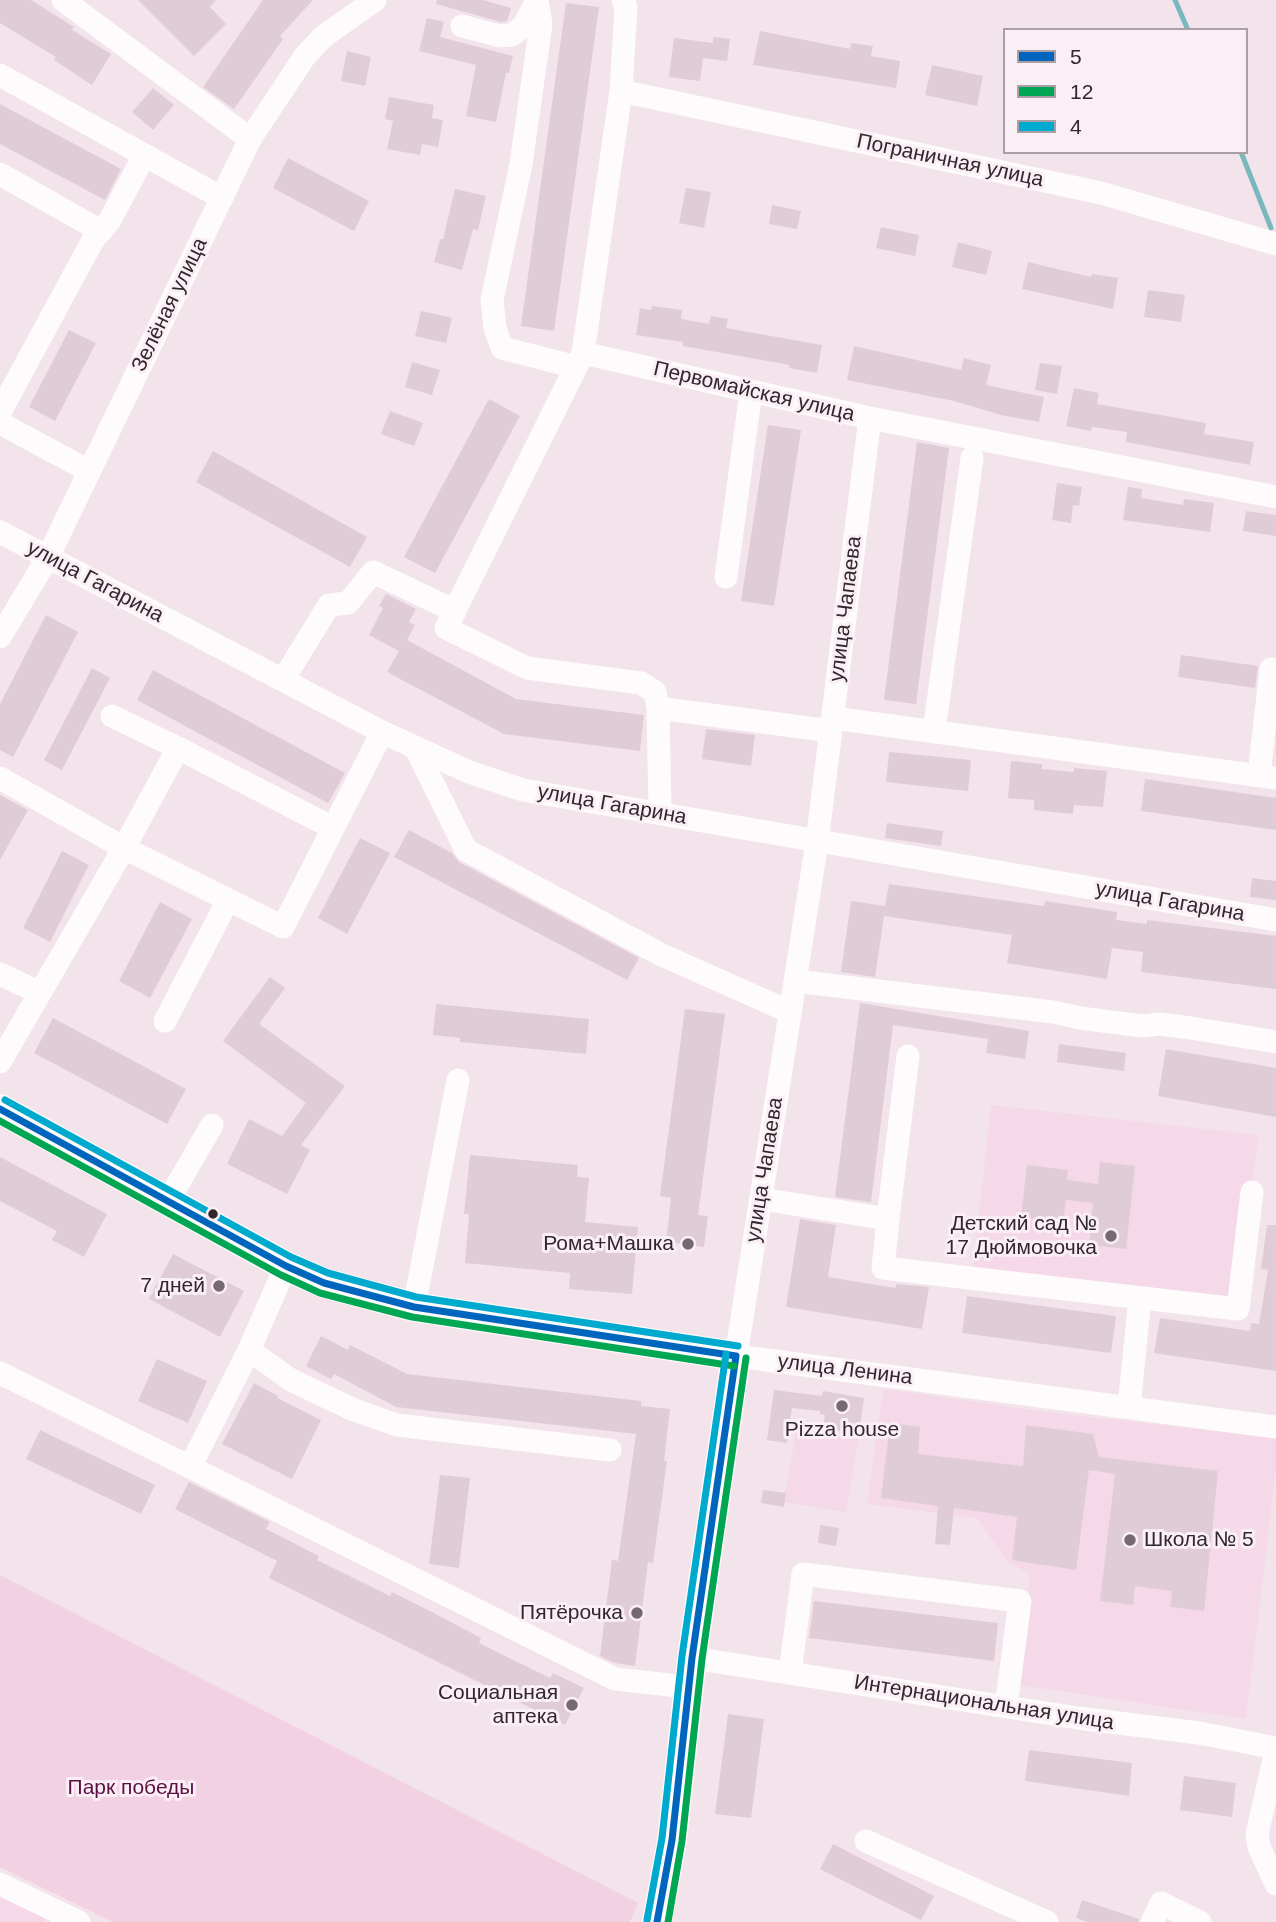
<!DOCTYPE html>
<html>
<head>
<meta charset="utf-8">
<style>
	body { margin:0 }
	#map { position:relative; width:1276px; height:1922px; overflow:hidden; background:#f3e3eb; font-family:Arial,sans-serif }
	canvas { display:block }
	.legend { position:absolute; left:1003px; top:28px; width:245px; height:126px; box-sizing:border-box; background:#fbeff6; border:2px solid #ab9fa6; margin:0; padding:9px 12px; list-style:none; font-size:21px; color:#33272e }
	.legend li { display:flex; align-items:center; gap:14px; height:35px }
	.legend b { width:35px; border:2px solid #ab9fa6 }
</style>
</head>
<body>
<div id="map">
<canvas width="1276" height="1922"></canvas>
<ul class="legend">
<li><b style="height:9px;background:#0065bd"></b>5</li>
<li><b style="height:9px;background:#00a651"></b>12</li>
<li><b style="height:9px;background:#00a9ce"></b>4</li>
</ul>
</div>
<script>
const ctx = document.querySelector('canvas').getContext('2d');
ctx.lineJoin = 'round';
function fill(path, color) { ctx.fillStyle = color; ctx.fill(path, 'evenodd'); }
const toPath = rows => new Path2D(rows.map(r => 'M' + r).join(''));
function strokePath(path, color, width, dash) { ctx.strokeStyle = color; ctx.lineWidth = width; ctx.lineCap = dash ? 'butt' : 'round'; ctx.setLineDash(dash || []); ctx.stroke(path); }
function write(font, color, halo, rows, align = 'center') {
  ctx.font = font + ' Arial,sans-serif'; ctx.lineWidth = 6; ctx.setLineDash([]); ctx.textBaseline = 'middle'; ctx.strokeStyle = halo; ctx.fillStyle = color; for (const [text, x, y, turn = 0] of rows) {
    ctx.save(); ctx.translate(x, y); ctx.rotate((+turn || 0) * Math.PI / 180); ctx.textAlign = isNaN(turn) ? turn : align; if (halo) ctx.strokeText(text, 0, 0); ctx.fillText(text, 0, 0); ctx.restore();
  }
}
fill(toPath([
	[991,1105,1258,1135,1238,1309,972,1280],
	[883,1389,1046,1412,1276,1438,1276,1468,1246,1719,1020,1685,1030,1575,1007,1561,977,1518,867,1504],
	[797,1426,859,1436,846,1512,784,1502],
	[0,1894,47,1918,44,1922,0,1922]
]), '#f5d9e8');
fill(toPath([
	[0,1575,638,1903,630,1922,113,1922,0,1867]
]), '#f2d1e3');
strokePath(toPath([
	[1175,0,1188,30],
	[1241,152,1271,228]
]), '#79b8be', 5);
fill(toPath([
	[0,0,31,0,74,27,72,30,111,54,92,85,54,60,56,57,0,23],
	[138,0,216,0,210,7,226,24,194,56],
	[263,0,313,0,280,36,283,39,234,109,203,87],
	[437,0,483,0,511,8,507,21,501,22,436,4],
	[566,3,599,7,554,331,521,326],
	[427,18,444,22,440,37,513,56,509,73,506,73,496,122,466,116,476,65,419,51],
	[760,31,850,49,851,43,873,46,871,56,900,61,896,88,753,65],
	[713,37,730,39,727,61,703,58,700,81,669,77,674,38,713,43],
	[347,51,371,57,365,86,341,81],
	[932,65,983,76,977,106,925,95],
	[153,88,174,105,153,130,132,112],
	[389,97,434,105,432,118,443,120,438,147,422,144,420,155,387,149,393,121,385,119],
	[0,104,121,169,105,200,0,144],
	[288,158,369,201,354,231,273,188],
	[686,188,711,192,704,228,679,223],
	[455,189,486,196,478,230,473,229,462,270,434,262,440,239,443,239],
	[772,205,801,211,797,229,769,224],
	[881,227,919,235,915,256,876,248],
	[958,242,992,251,986,275,952,267],
	[1028,262,1091,277,1092,274,1118,278,1113,309,1022,289],
	[1148,290,1185,295,1181,322,1144,317],
	[652,306,682,310,681,319,709,324,711,316,728,319,726,328,822,345,817,373,789,368,790,365,683,346,683,342,636,335,640,308,651,310],
	[421,311,452,318,446,343,415,336],
	[69,330,96,343,55,421,29,407],
	[854,346,961,370,964,358,991,365,986,385,1044,397,1039,422,1001,415,954,401,847,380],
	[412,362,440,370,432,395,405,387],
	[1040,363,1062,366,1057,394,1035,390],
	[1074,388,1099,393,1097,404,1206,423,1204,434,1254,442,1250,465,1126,442,1127,432,1092,427,1091,431,1066,426],
	[489,399,520,416,435,573,404,557],
	[390,411,423,423,414,446,381,434],
	[768,425,801,430,774,606,741,601],
	[917,442,949,448,916,704,884,700],
	[213,451,367,537,350,567,196,482],
	[1057,483,1082,487,1079,506,1073,505,1071,523,1052,520],
	[1128,487,1142,489,1141,498,1183,505,1184,499,1214,503,1210,532,1123,520],
	[1246,511,1276,515,1276,536,1243,531],
	[386,594,416,609,409,622,415,625,407,640,516,699,644,715,640,751,504,734,387,672,399,651,369,635,383,608,379,606],
	[46,615,78,632,13,757,0,750,0,704],
	[1181,655,1258,666,1255,688,1178,677],
	[92,668,110,678,62,770,44,760],
	[153,670,345,773,328,803,137,700],
	[706,729,755,735,751,766,702,759],
	[889,752,971,760,968,791,886,782],
	[1011,761,1042,764,1042,769,1074,772,1074,768,1107,771,1103,807,1074,805,1073,814,1034,810,1034,800,1008,798],
	[1145,779,1276,798,1276,830,1141,811],
	[0,795,28,810,0,860],
	[887,823,943,831,941,846,885,838],
	[409,830,452,853,459,862,639,958,627,980,394,857],
	[360,838,390,853,347,934,318,918],
	[62,851,89,865,50,942,23,928],
	[1252,878,1276,881,1276,900,1250,897],
	[889,884,1044,906,1045,901,1117,912,1116,920,1147,924,1147,920,1276,936,1276,989,1141,972,1143,952,1112,948,1107,979,1007,963,1012,935,884,916,875,977,841,972,851,901,885,906],
	[160,902,192,919,150,998,119,981],
	[270,977,285,988,259,1024,345,1086,301,1145,310,1150,287,1194,227,1164,249,1119,282,1136,306,1103,223,1041],
	[860,1003,1029,1031,1025,1059,986,1053,988,1039,893,1025,871,1202,835,1197],
	[436,1004,589,1019,586,1054,460,1042,460,1038,433,1035],
	[685,1009,725,1014,698,1215,708,1216,704,1247,666,1242,671,1198,660,1196],
	[53,1018,186,1089,167,1124,34,1053],
	[1059,1044,1126,1053,1124,1071,1057,1062],
	[1166,1049,1276,1068,1276,1117,1158,1096],
	[470,1155,578,1165,577,1177,589,1178,585,1222,638,1227,632,1294,569,1289,570,1273,465,1263,469,1214,464,1214],
	[0,1157,107,1214,84,1257,52,1240,57,1231,0,1201],
	[1100,1162,1135,1166,1126,1249,1089,1245,1093,1203,1066,1200,1063,1222,1021,1217,1027,1165,1068,1170,1067,1180,1098,1184],
	[800,1219,836,1225,828,1277,896,1288,896,1284,929,1287,922,1329,786,1307],
	[1267,1225,1276,1225,1276,1371,1154,1353,1160,1318,1250,1331,1251,1323,1259,1324,1268,1270,1261,1269],
	[173,1254,244,1291,220,1337,149,1299],
	[967,1296,1116,1316,1111,1353,962,1333],
	[321,1336,348,1350,350,1345,407,1374,641,1401,641,1406,670,1409,664,1461,667,1461,653,1563,648,1562,635,1666,615,1663,600,1656,612,1560,618,1561,636,1434,396,1407,334,1374,331,1379,306,1366],
	[157,1359,207,1381,188,1423,138,1401],
	[254,1383,278,1396,277,1398,321,1420,292,1479,222,1444],
	[774,1390,822,1396,823,1391,864,1398,859,1434,823,1428,825,1415,820,1414,820,1411,792,1408,787,1443,767,1440],
	[890,1423,920,1427,918,1454,1023,1466,1026,1425,1093,1434,1099,1457,1218,1471,1204,1611,1170,1607,1172,1591,1135,1586,1133,1605,1100,1601,1115,1474,1089,1470,1076,1570,1012,1560,1017,1517,954,1508,950,1545,935,1544,938,1506,881,1498],
	[40,1430,155,1485,141,1514,26,1459],
	[440,1475,470,1478,459,1568,429,1564],
	[189,1482,270,1522,266,1529,319,1556,317,1560,390,1596,392,1592,426,1609,481,1638,479,1643,550,1678,553,1673,584,1688,565,1725,269,1578,277,1561,175,1509],
	[763,1490,786,1493,784,1507,761,1503],
	[820,1525,839,1528,836,1546,818,1543],
	[814,1601,998,1623,994,1661,809,1638],
	[728,1714,764,1719,751,1818,715,1814],
	[1029,1750,1132,1763,1129,1796,1025,1781],
	[1184,1776,1236,1783,1232,1817,1180,1810],
	[833,1844,934,1896,921,1920,820,1869],
	[1082,1900,1139,1919,1138,1922,1088,1922,1076,1918]
]), '#e0ccd7');
strokePath(toPath([
	[63,0,250,139],
	[537,0,541,24,521,164,492,300,495,328,502,348,576,367],
	[623,0,626,7,621,91,583,353,870,418,1276,497],
	[462,26,500,36,512,35,524,26,537,0],
	[0,75,222,198],
	[621,91,1101,193,1276,244],
	[0,174,101,231],
	[583,353,446,628,527,668,641,683,655,692,658,708,660,813],
	[0,412,93,240,110,220,144,156],
	[870,418,817,842,736,1356,1276,1427],
	[0,423,89,471],
	[0,532,382,732,469,772,523,790,1276,920],
	[726,577,751,391],
	[0,637,48,557,250,139,305,56,324,36,375,0],
	[283,680,329,605,348,603,373,572,455,611],
	[658,708,831,731],
	[112,716,178,748],
	[833,718,1276,778],
	[934,731,972,458],
	[415,747,466,850,662,955,790,1012],
	[1259,775,1271,669],
	[0,778,124,848,0,1062],
	[333,828,178,748,124,848,283,927,382,732],
	[0,974,40,993],
	[795,981,1053,1012,1080,1018,1142,1026,1159,1024,1191,1028,1276,1042],
	[165,1021,228,900],
	[761,1199,888,1219,908,1056],
	[168,1201,212,1125],
	[888,1219,883,1268,1238,1309,1252,1192],
	[286,1266,249,1350,190,1467,615,1679,688,1687],
	[414,1307,458,1080],
	[249,1350,291,1380,354,1410,397,1425,610,1450],
	[0,1373,190,1467],
	[1129,1407,1140,1298],
	[692,1658,1078,1718,1199,1733,1276,1748],
	[790,1673,803,1574,1020,1601,1006,1707],
	[1276,1751,1257,1834,1259,1847,1276,1884],
	[866,1841,1047,1922],
	[0,1884,79,1922],
	[1152,1922,1161,1903,1200,1922]
]), '#fdfbfc', 23);
strokePath(toPath([
	[0,1109,286,1266,324,1283,414,1307,736,1356,692,1658,672,1840,657,1922]
]), '#fdfbfc', 30);
strokePath(toPath([
	[0,1109,286,1266,324,1283,414,1307,736,1356],
	[657,1922,672,1840,692,1658,736,1356]
]), '#0065bd', 7);
strokePath(toPath([
	[0,1121,281,1275,320,1293,412,1317,734,1366],
	[668,1922,682,1841,702,1659,746,1358]
]), '#00a651', 7);
strokePath(toPath([
	[5,1100,291,1257,328,1273,416,1297,738,1346],
	[647,1920,662,1838,682,1656,726,1354]
]), '#00a9ce', 7);
for (const [x, y, r, color] of [
	[213,1214,6,"#33272e"],
	[1111,1236,7,"#766970"],
	[688,1244,7,"#766970"],
	[219,1286,7,"#766970"],
	[842,1406,7,"#766970"],
	[1130,1540,7,"#766970"],
	[637,1613,7,"#766970"],
	[572,1705,7,"#766970"]
]) { const dot = new Path2D(); dot.arc(x, y, r, 0, 2 * Math.PI); ctx.fillStyle = color; ctx.fill(dot); strokePath(dot, '#fbeff6', 2.5); }
write('21px', '#33272e', '#fbeff6', [
	["Пограничная улица",950,161,12],
	["Зелёная улица",170,305,-64],
	["Первомайская улица",754,392,13],
	["улица Гагарина",95,582,28],
	["улица Чапаева",846,609,-83],
	["улица Гагарина",612,805,10],
	["улица Гагарина",1170,902,10],
	["улица Чапаева",765,1170,-81],
	["улица Ленина",845,1370,7],
	["Интернациональная улица",984,1703,9]
]);
write('21px', '#33272e', '#fbeff6', [
	["Детский сад №",1097,1224],
	["17 Дюймовочка",1097,1248],
	["Рома+Машка",674,1244],
	["7 дней",205,1286],
	["Pizza house",842,1430,"center"],
	["Школа № 5",1144,1540,"left"],
	["Пятёрочка",623,1613],
	["Социальная",558,1693],
	["аптека",558,1717]
], 'right');
write('21px', '#5b1043', '#fbeff6', [
	["Парк победы",131,1788]
]);
</script>
</body>
</html>
